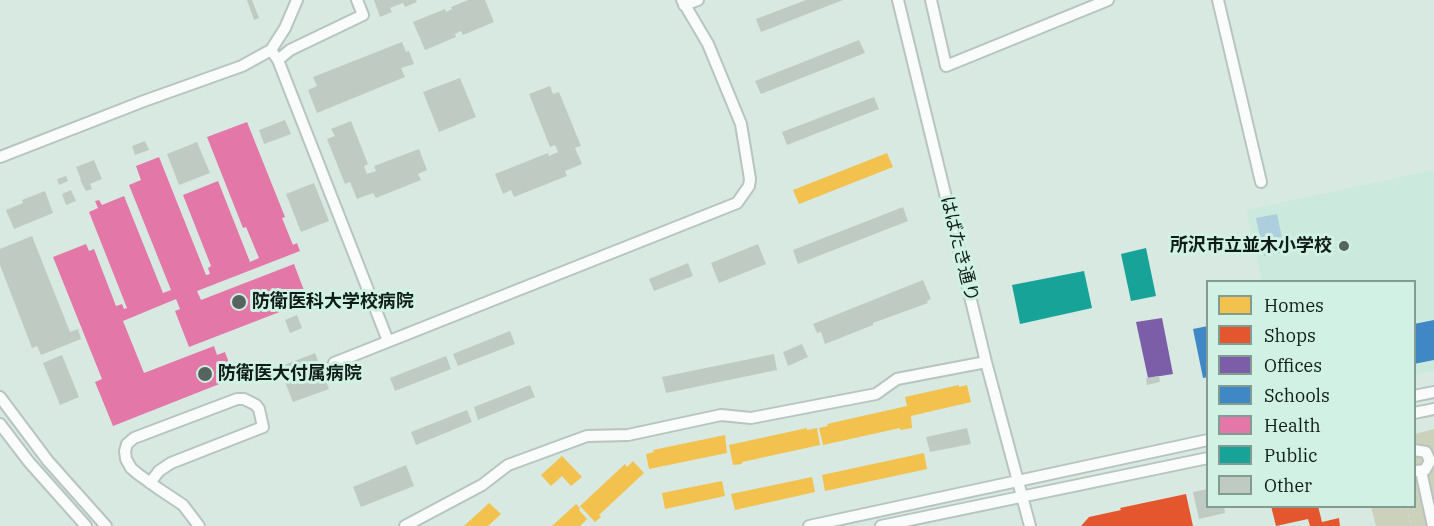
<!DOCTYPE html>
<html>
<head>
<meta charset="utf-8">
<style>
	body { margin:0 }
	#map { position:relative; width:1434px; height:526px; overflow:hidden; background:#d8e9e2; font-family:"IBM Plex Serif",serif }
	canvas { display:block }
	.legend { position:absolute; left:1206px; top:280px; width:210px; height:228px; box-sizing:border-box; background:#d0f1e3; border:2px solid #839c92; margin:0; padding:8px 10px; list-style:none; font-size:18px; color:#101c18 }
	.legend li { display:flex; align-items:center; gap:12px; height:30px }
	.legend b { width:30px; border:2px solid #839c92 }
</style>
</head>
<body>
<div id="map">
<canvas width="1434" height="526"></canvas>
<ul class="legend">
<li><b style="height:16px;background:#f2c14e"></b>Homes</li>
<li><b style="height:16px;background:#e4572e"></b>Shops</li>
<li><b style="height:16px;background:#7b5ea7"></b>Offices</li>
<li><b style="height:16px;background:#3f88c5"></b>Schools</li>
<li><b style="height:16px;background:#e377a8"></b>Health</li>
<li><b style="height:16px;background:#17a398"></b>Public</li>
<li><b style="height:16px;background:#bfcbc2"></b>Other</li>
</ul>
</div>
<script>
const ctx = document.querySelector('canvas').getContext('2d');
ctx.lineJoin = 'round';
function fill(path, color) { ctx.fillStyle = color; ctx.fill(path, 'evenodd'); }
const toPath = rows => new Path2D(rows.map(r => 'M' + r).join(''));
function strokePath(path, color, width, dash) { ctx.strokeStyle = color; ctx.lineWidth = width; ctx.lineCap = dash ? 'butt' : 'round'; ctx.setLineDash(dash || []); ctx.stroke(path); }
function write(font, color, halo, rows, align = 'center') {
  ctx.font = font + ' "IBM Plex Serif","Noto Sans JP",serif'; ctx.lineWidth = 6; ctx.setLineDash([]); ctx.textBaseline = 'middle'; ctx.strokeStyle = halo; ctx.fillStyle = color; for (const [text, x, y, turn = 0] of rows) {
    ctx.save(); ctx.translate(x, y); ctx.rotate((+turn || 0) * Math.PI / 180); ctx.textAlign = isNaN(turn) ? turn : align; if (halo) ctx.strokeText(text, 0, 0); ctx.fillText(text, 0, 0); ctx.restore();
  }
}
fill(toPath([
	[1434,170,1434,371,1415,375,1414,282,1262,281,1246,210]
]), '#cbeadd');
fill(toPath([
	[1434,429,1434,526,1376,526,1371,507,1414,506,1415,434]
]), '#ccd1bc');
fill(toPath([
	[1277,214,1285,252,1264,256,1256,218]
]), '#accedd');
fill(toPath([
	[887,153,893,167,799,204,793,190],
	[959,385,959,387,967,385,971,402,911,416,912,428,900,430,900,428,823,445,819,428,828,426,827,424,907,406,905,397],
	[807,428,807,430,817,428,820,445,742,462,742,464,733,465,729,445],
	[725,435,727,453,649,469,646,454,654,452,653,450],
	[924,453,927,469,825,491,822,475],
	[562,456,582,477,571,486,562,476,551,486,541,475],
	[633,461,644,473,599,515,601,517,595,522,580,506,625,464,627,467],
	[812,477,815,492,735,510,731,494],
	[722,481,725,496,665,509,662,493],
	[489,503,501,514,488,526,464,526],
	[576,504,580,508,579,510,587,519,580,526,552,526]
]), '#f2c14e');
fill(toPath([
	[1186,494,1193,526,1081,526,1089,517,1121,510,1120,508],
	[1271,506,1318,506,1322,522,1339,518,1340,526,1310,526,1308,519,1276,526]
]), '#e4572e');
fill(toPath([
	[1162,318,1173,374,1148,378,1136,322]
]), '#7b5ea7');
fill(toPath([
	[1434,320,1434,360,1414,364,1414,324],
	[1208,326,1208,377,1203,378,1193,329]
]), '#3f88c5');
fill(toPath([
	[247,122,285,217,282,218,293,245,297,243,300,251,197,291,201,300,294,264,308,301,189,347,175,311,180,309,176,299,123,321,144,373,214,346,217,355,225,352,233,374,225,377,227,381,113,426,95,382,102,379,53,257,86,244,89,251,94,249,116,306,122,304,124,309,127,308,89,212,98,208,95,201,99,200,102,205,124,196,163,293,171,290,129,185,141,180,136,166,159,157,206,275,210,274,208,268,211,266,183,195,218,181,250,262,259,258,246,227,243,228,207,137]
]), '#e377a8');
fill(toPath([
	[1146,248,1156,296,1131,301,1121,254],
	[1084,271,1092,308,1020,324,1012,285]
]), '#17a398');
fill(toPath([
	[247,0,252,0,259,18,254,20],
	[374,0,416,0,417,2,405,7,403,3,390,8,392,12,380,17],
	[468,0,485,0,494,22,463,35,461,31,455,34,456,37,425,50,413,22,445,9,446,12,452,9,451,7],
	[806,0,843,0,761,32,756,19],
	[859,40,865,53,761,94,755,81],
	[402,42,406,52,409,51,414,64,401,68,405,77,317,113,308,90,317,86,313,77],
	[460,78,476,117,439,132,423,92],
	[550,86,553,94,559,92,581,146,575,148,582,164,565,171,567,176,514,197,511,190,503,194,495,174,548,153,549,156,558,152,555,145,550,147,529,94],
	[874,97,879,109,787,145,782,132],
	[285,120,291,134,264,144,259,130],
	[351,121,368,164,364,166,367,174,376,171,374,166,419,149,427,170,418,174,421,180,376,198,373,193,357,199,350,182,345,184,327,139,335,136,331,129],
	[145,141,149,150,135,155,132,146],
	[197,142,210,173,179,185,167,154],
	[94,160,102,179,90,184,92,189,86,191,80,180,81,180,76,167],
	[66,176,68,181,59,185,57,179],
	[314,183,329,221,301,232,286,194],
	[71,190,76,201,66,205,62,194],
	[45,191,53,213,14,229,6,210,23,203,22,200],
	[903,207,908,221,798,264,793,250],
	[32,236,70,332,78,329,81,339,41,355,37,346,32,348,0,265,0,249],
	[758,244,766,264,719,283,711,263],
	[688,263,693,276,654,291,649,279],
	[923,280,931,299,927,301,928,303,873,323,873,325,825,344,821,332,817,333,813,324],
	[297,315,302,328,290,333,285,320],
	[510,331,515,344,458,366,453,354],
	[802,344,808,357,788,366,783,352],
	[315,353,329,389,293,402,279,367],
	[774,354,777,370,666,393,662,377],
	[62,355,79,397,60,405,43,363],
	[446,356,451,369,395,391,390,378],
	[1159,376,1160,382,1147,385,1146,378],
	[530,385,535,397,478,420,474,407],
	[467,410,472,422,416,445,411,432],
	[967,428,971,444,930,452,926,437],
	[406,465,414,486,361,507,353,487],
	[1208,489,1208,506,1224,506,1225,513,1199,519,1193,492]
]), '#bfcbc2');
const minor = toPath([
	[898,0,986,362,1030,526],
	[931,0,946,66,1108,0],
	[1218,0,1261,182],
	[684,5,698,0],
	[271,50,278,60,388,341],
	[278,60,290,50,363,15,357,0],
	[0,157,144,101,242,66,271,50,285,28,297,0],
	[334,363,737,203,749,186,750,179,741,124,708,44,682,0],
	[1414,396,1434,392],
	[0,397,48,461,106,526],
	[1414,413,1434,409],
	[0,424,29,462,86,526],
	[1414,450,1426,452,1430,461,1425,470,1416,471],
	[1421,471,1433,526],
	[150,483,159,471,171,463,263,427,259,409,256,405,244,399,237,399,134,438,127,444,125,451,126,459,131,468,138,474,159,489,183,505,199,526],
	[405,526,482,485,508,465,587,436,628,435,721,415,751,418,876,394,897,379,986,362],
	[809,526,1208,440],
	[881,526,1208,458]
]);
strokePath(minor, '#b7c4bf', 14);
strokePath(toPath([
	[1407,506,1411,526]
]), '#d1d7d4', 1.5, [3, 4.5]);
strokePath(minor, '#f9fcfb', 10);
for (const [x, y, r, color] of [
	[1344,246,6,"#56645f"],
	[239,302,8,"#56645f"],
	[205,374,8,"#56645f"]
]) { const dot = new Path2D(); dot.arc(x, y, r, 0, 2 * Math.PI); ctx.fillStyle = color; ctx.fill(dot); strokePath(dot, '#d0f1e3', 2); }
write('bold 18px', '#101c18', '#d0f1e3', [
	["所沢市立並木小学校",1332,246,"right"],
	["防衛医科大学校病院",252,302],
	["防衛医大付属病院",218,374]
], 'left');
write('18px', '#101c18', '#d0f1e3', [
	["はばたき通り",959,249,76]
]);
</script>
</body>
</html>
